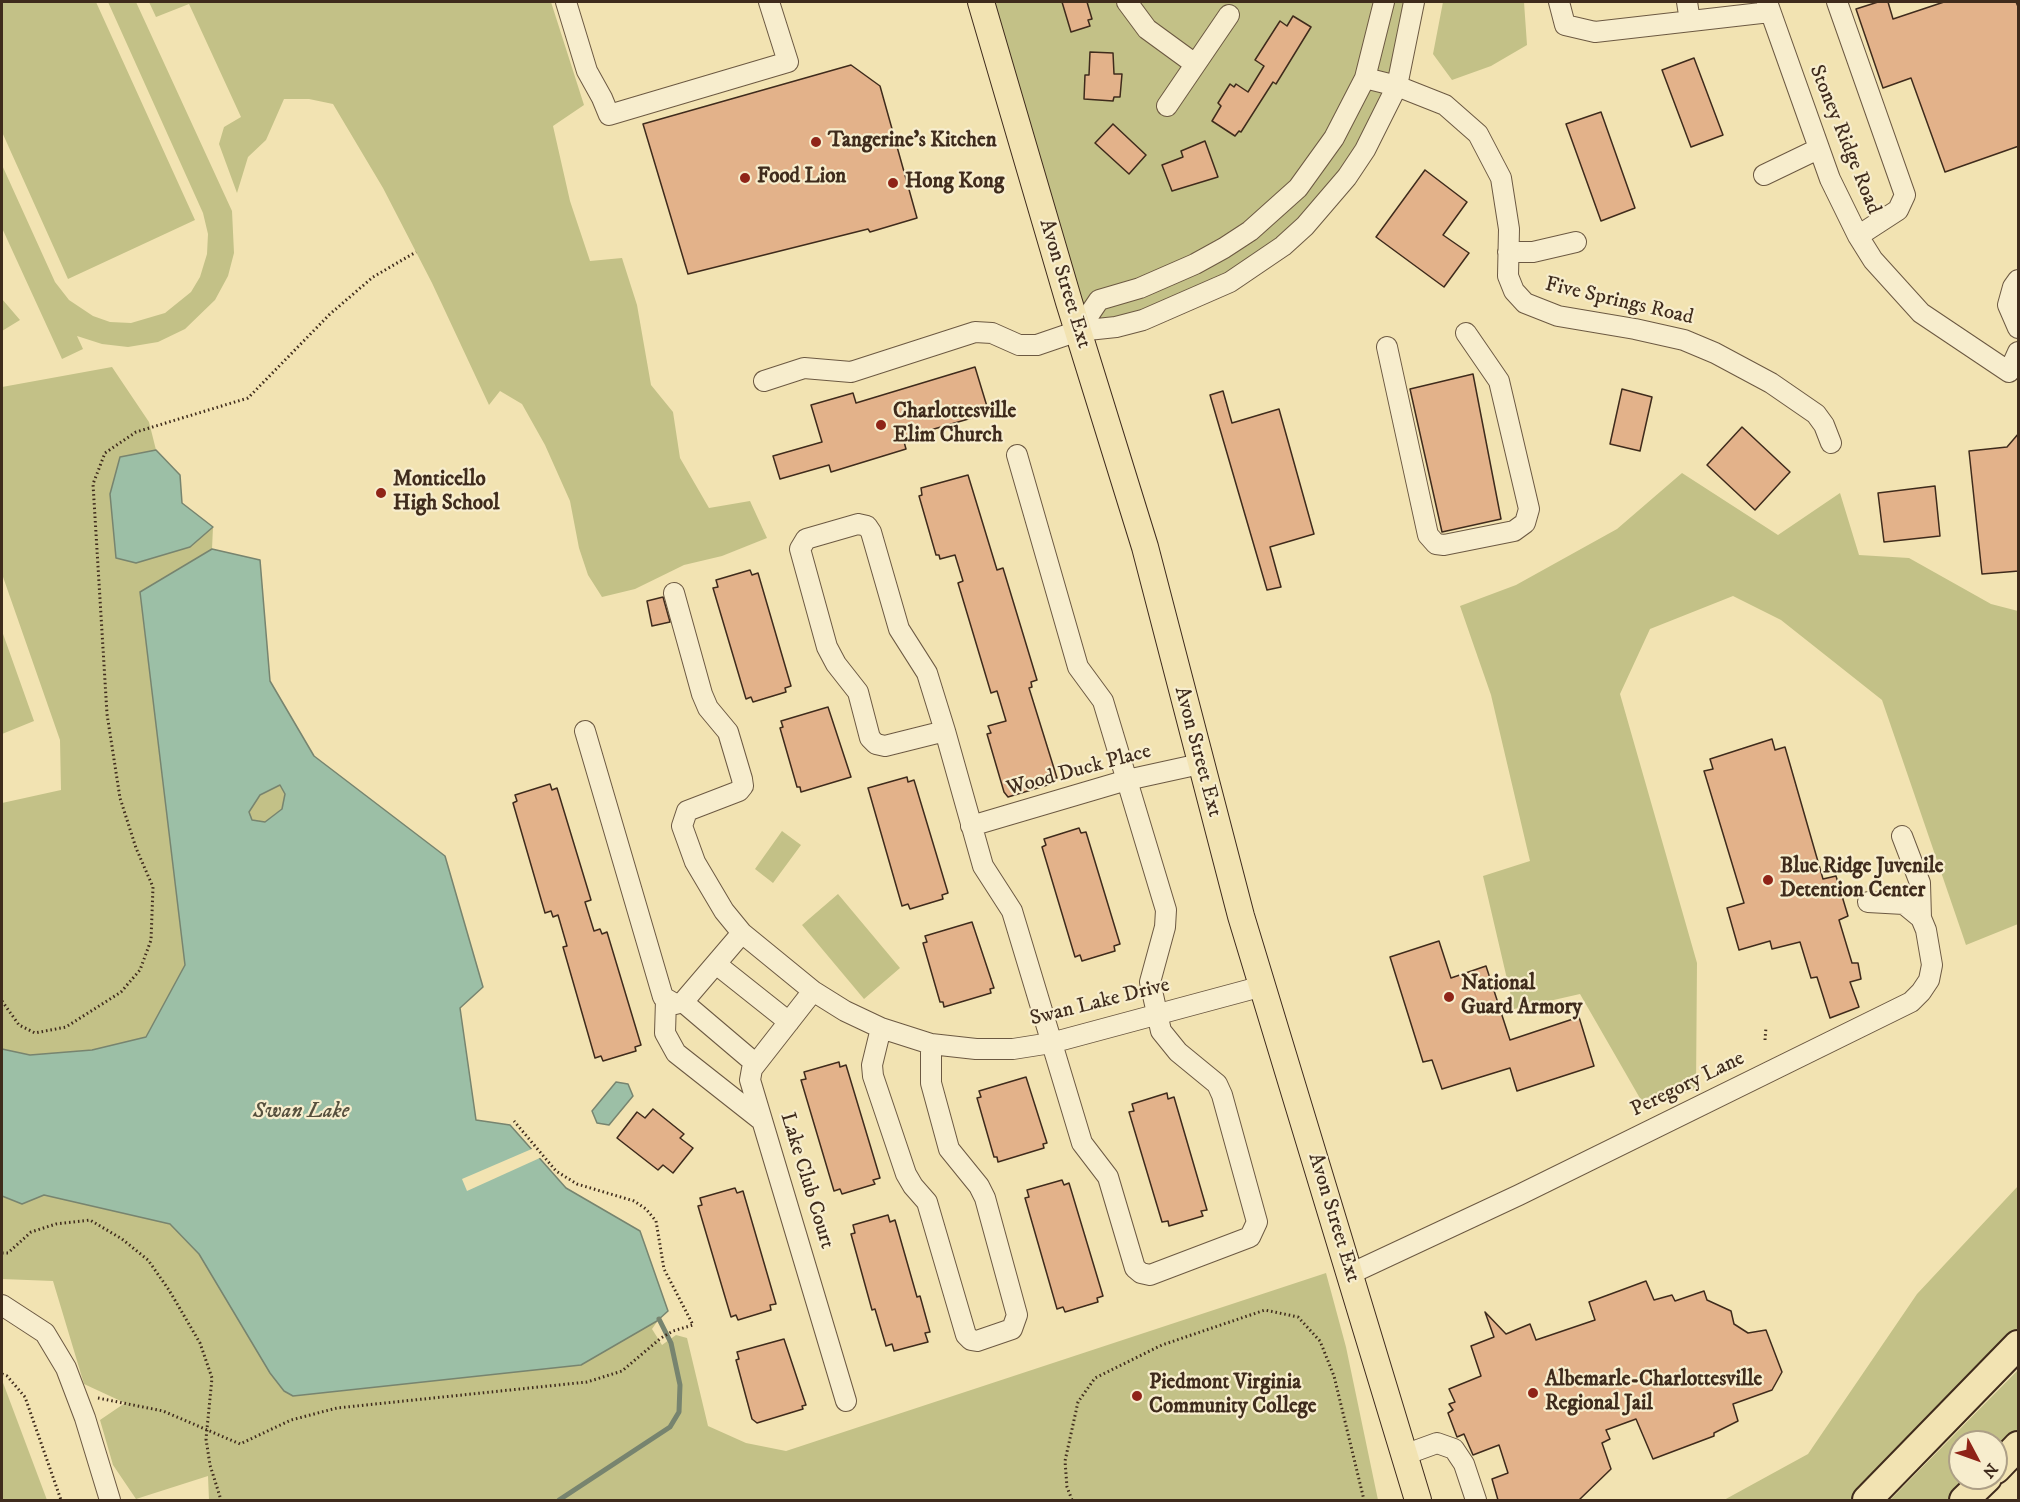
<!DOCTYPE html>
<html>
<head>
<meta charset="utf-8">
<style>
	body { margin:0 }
	#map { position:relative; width:2020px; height:1502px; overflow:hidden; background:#f2e3b2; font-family:"IM FELL DW Pica",serif }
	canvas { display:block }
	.frame { position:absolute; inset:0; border:3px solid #3f2b1c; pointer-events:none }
	.north { position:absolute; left:1948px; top:1430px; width:60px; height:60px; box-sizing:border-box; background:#f7edcd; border:2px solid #ad9f86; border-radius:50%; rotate:131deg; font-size:16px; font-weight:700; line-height:24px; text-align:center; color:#3f2b1c }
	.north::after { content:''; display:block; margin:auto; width:21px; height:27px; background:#8f2418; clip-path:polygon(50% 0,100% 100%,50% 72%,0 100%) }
</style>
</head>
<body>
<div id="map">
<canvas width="2020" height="1502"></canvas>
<div class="frame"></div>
<div class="north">N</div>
</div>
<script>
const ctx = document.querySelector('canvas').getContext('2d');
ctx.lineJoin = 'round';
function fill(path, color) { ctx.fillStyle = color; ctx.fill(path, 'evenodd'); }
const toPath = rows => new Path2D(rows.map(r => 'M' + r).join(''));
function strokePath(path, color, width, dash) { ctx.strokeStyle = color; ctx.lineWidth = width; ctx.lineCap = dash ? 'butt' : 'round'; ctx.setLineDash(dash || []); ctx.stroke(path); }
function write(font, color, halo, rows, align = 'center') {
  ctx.font = font + ' "IM FELL DW Pica",serif'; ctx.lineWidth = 4.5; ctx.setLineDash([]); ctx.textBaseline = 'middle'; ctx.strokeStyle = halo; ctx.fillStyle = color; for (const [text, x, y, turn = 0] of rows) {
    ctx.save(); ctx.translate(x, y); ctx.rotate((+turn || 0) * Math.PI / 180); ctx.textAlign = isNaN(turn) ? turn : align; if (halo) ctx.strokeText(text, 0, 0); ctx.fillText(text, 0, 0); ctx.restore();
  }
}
fill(toPath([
	[2,2,96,2,195,220,68,279,2,132],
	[108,2,136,2,232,211,234,253,228,276,215,300,185,329,158,342,128,347,102,344,77,336,83,349,62,359,2,228,2,165,55,282,69,300,93,316,110,322,131,323,165,313,191,292,200,277,207,254,208,234,203,213],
	[149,2,551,2,584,105,553,126,570,201,590,261,622,258,637,305,651,385,673,412,680,458,709,508,750,501,767,538,722,556,684,565,635,589,602,597,588,575,579,548,570,501,545,445,522,404,500,391,489,405,432,283,383,188,333,104,309,99,284,99,266,140,248,157,237,193,219,144,224,127,241,117,189,4,156,17],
	[981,2,1414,2,1397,86,1347,177,1230,282,1078,330],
	[1443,2,1524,2,1527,45,1491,66,1452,80,1433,54],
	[2,299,20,320,2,331],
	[112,367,149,422,156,450,120,458,136,563,190,547,213,527,212,549,140,593,185,965,146,1037,92,1050,30,1055,2,1049,2,803,61,790,60,740,2,574,2,387],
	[1682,473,1778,535,1840,493,1859,555,1909,558,1991,604,2018,611,2018,924,1966,945,1882,700,1781,620,1733,596,1650,629,1620,694,1697,963,1696,1089,1645,1107,1580,994,1514,1009,1483,876,1530,861,1491,695,1460,606,1516,585,1617,529],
	[2,631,34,721,2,734],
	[280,785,285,794,282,809,265,822,252,820,249,811,260,795],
	[782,831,801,845,773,883,755,869],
	[838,894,900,968,864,999,802,925],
	[2018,1186,2018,1345,1867,1500,1724,1500,1808,1454,1917,1294],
	[44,1195,170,1224,199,1254,581,1365,659,1319,652,1329,662,1345,676,1335,687,1338,708,1426,746,1443,786,1451,1326,1273,1346,1347,1378,1500,209,1500,208,1476,136,1499,113,1465,100,1420,125,1403,84,1384,53,1281,2,1279,2,1196,22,1204],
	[2018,1370,2018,1439,1996,1461,1996,1442,1960,1442,1960,1478,1979,1478,1957,1500,1890,1500],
	[2,1380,47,1500,2,1500]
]), '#c3c187');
const water = toPath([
	[156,450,180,475,182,503,213,527,190,547,136,563,116,558,110,494,120,457,156,450],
	[212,549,260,560,270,681,314,756,445,856,483,987,460,1008,476,1120,510,1125,566,1188,640,1231,668,1311,657,1321,581,1365,293,1396,284,1391,270,1373,199,1254,170,1224,44,1195,22,1204,2,1196,2,1049,30,1055,92,1050,146,1037,185,965,140,592,212,549],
	[280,785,285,794,282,809,265,822,252,820,249,812,260,795,280,785],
	[616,1082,628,1084,633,1096,609,1125,597,1123,592,1111,616,1082]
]);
fill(water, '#9cbfa6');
strokePath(water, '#77846f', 1.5);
fill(toPath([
	[534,1148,542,1157,467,1191,462,1179]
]), '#f2e3b2');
strokePath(toPath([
	[559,1500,670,1427,679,1412,680,1385,671,1343,659,1319]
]), '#77846f', 5);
const building = toPath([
	[1062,2,1087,2,1092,19,1088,20,1090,26,1071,32,1062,2],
	[1878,2,1888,2,1893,19,1944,2,2016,2,2019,9,2019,146,1945,172,1911,78,1883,88,1856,9,1878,2],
	[1293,16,1311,27,1276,84,1273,82,1241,132,1239,131,1235,136,1212,121,1221,106,1218,103,1230,84,1234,87,1236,84,1248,92,1264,66,1255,60,1280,21,1287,26,1293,16],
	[1090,52,1113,53,1114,74,1122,74,1120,97,1114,97,1113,101,1084,99,1085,75,1089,75,1090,52],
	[1694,58,1723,135,1691,147,1662,70,1694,58],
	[851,65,880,86,917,218,870,232,868,229,688,274,643,124,851,65],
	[1601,112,1635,208,1601,221,1566,124,1601,112],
	[1113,124,1146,155,1129,174,1095,143,1113,124],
	[1205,141,1218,177,1172,191,1162,165,1183,157,1181,151,1205,141],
	[1425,170,1467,202,1443,235,1469,253,1444,287,1376,237,1425,170],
	[975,367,989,413,903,438,906,449,831,472,829,465,780,479,773,456,822,442,811,405,853,393,856,403,975,367],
	[1473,374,1501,519,1442,532,1410,389,1473,374],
	[1622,389,1652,397,1640,451,1610,444,1622,389],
	[1223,391,1232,423,1279,409,1314,534,1270,547,1281,587,1267,590,1210,395,1223,391],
	[1742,427,1790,472,1755,510,1707,465,1742,427],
	[2019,433,2019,571,1982,574,1969,451,2007,447,2019,433],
	[968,475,997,570,1003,568,1037,680,1031,682,1032,687,1029,688,1057,778,1053,779,1054,783,1008,797,1004,792,987,734,991,733,988,726,1006,721,997,691,991,693,958,583,963,581,955,555,940,559,939,555,936,555,919,496,922,495,921,488,968,475],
	[1935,486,1940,536,1884,542,1878,493,1935,486],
	[750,570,752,575,758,573,791,686,785,688,786,692,753,702,751,697,746,699,713,588,718,587,716,580,750,570],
	[663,597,670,622,652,626,647,601,663,597],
	[828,707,851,777,801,792,800,787,797,787,780,728,783,727,781,721,828,707],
	[1772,739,1775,750,1785,747,1823,879,1836,876,1848,916,1839,920,1852,963,1858,963,1861,979,1850,982,1859,1007,1830,1018,1817,977,1811,978,1800,942,1772,949,1770,941,1739,950,1727,908,1744,903,1704,771,1713,769,1710,759,1772,739],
	[907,777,908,782,914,780,948,893,942,895,943,899,910,909,908,904,902,906,868,788,907,777],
	[550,784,552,790,557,788,591,900,585,902,594,931,600,929,602,934,607,932,641,1045,635,1047,636,1051,603,1061,601,1056,595,1058,563,947,567,946,558,915,553,917,551,911,545,913,513,803,517,801,515,795,550,784],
	[1079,828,1081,833,1086,832,1120,944,1114,946,1115,951,1082,961,1080,955,1075,957,1042,847,1046,845,1044,839,1079,828],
	[972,922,994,988,990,989,991,993,944,1007,943,1002,940,1002,923,943,927,942,925,936,972,922],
	[1439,941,1451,978,1486,966,1510,1040,1579,1017,1594,1066,1517,1091,1510,1068,1442,1089,1432,1060,1423,1062,1390,957,1439,941],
	[839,1062,840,1067,846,1065,880,1178,873,1180,875,1184,842,1194,840,1189,834,1191,801,1080,806,1079,804,1072,839,1062],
	[1026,1077,1047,1143,1043,1144,1044,1148,998,1162,997,1157,994,1157,977,1098,981,1097,979,1091,1026,1077],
	[1167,1093,1168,1099,1174,1097,1207,1210,1201,1211,1203,1216,1169,1226,1168,1221,1162,1222,1129,1112,1134,1111,1132,1104,1167,1093],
	[653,1109,684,1134,680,1138,693,1148,673,1173,663,1165,658,1170,617,1138,637,1112,645,1118,653,1109],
	[1062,1180,1064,1185,1069,1183,1103,1296,1097,1298,1098,1302,1065,1312,1063,1307,1057,1309,1025,1198,1029,1197,1027,1190,1062,1180],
	[735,1188,737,1193,743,1191,776,1304,770,1305,771,1310,738,1320,736,1315,731,1317,698,1206,702,1205,700,1198,735,1188],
	[888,1215,890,1222,895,1220,917,1297,920,1296,930,1332,925,1333,928,1342,894,1351,892,1344,886,1346,875,1309,872,1310,851,1234,855,1233,853,1225,888,1215],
	[1646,1281,1654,1300,1672,1295,1675,1301,1704,1291,1707,1300,1731,1311,1734,1324,1748,1333,1766,1330,1782,1372,1772,1390,1733,1404,1738,1421,1714,1433,1714,1436,1653,1459,1636,1419,1606,1430,1610,1439,1602,1443,1611,1469,1579,1500,1498,1500,1492,1479,1508,1473,1499,1445,1473,1455,1464,1434,1457,1437,1448,1413,1453,1410,1449,1404,1455,1402,1449,1389,1481,1376,1471,1346,1494,1337,1485,1312,1506,1334,1530,1324,1536,1340,1595,1320,1589,1302,1646,1281],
	[784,1339,806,1405,802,1406,803,1409,757,1423,752,1419,736,1360,739,1359,737,1352,784,1339]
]);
fill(building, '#e3b28a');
strokePath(building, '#3f2b1c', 1.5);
const minor = toPath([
	[566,2,587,71,602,98,609,115,788,62,769,2],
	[1127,2,1147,29,1195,64],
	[1559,2,1565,25,1595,32,1770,12],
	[1687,2,1690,21],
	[1767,2,1830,179,1858,236,1873,260,1921,313,2009,372,2018,352],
	[1837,2,1905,195,1898,210,1858,236],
	[1365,78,1397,86,1445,105,1478,134,1501,178,1509,229,1508,276,1514,291,1525,303,1558,316,1635,329,1684,340,1715,353,1771,383,1816,414,1824,425,1831,443],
	[1167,106,1229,15],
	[1764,175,1818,149],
	[1508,252,1533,252,1576,242],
	[2018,280,2013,287,2008,305,2018,328],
	[1078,331,1099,300,1140,288,1195,264,1224,248,1250,231,1298,188,1334,138,1365,78,1384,2],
	[1387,347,1428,535,1436,544,1444,545,1514,531,1525,523,1529,509,1499,381,1466,333],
	[764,381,804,368,851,372,975,332,992,333,1019,345,1037,345,1078,331,1116,327,1143,320,1230,282,1283,246,1305,226,1347,177,1365,150,1397,86,1414,2],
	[858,524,867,526,871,532,899,629,927,673,945,731,885,746,876,744,870,738,858,692,836,664,827,647,800,549,806,539,858,524],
	[674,593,702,694,708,708,728,732,742,779,743,786,739,791,687,811,682,826,695,862,724,911,742,933,813,991,845,1011,881,1028,931,1044,976,1049,1013,1049,1051,1043,1263,986],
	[585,731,663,997,675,1004,683,1002,742,933],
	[945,731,983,866,1012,911,1082,1143,1108,1177,1135,1268,1141,1273,1150,1275,1250,1237,1257,1222,1222,1095,1217,1084,1178,1052,1161,1031,1150,982,1165,927,1166,910,1103,701,1078,667,1017,455],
	[971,826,1127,780,1200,764],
	[1902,836,1920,883,1921,918],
	[716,964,789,1022],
	[813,991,752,1069,750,1080,846,1401],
	[666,1000,665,1033,676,1053,761,1120],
	[683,1002,756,1064],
	[881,1028,872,1065,873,1076,906,1174,913,1186,927,1202,966,1335,971,1340,977,1341,1012,1329,1017,1315,985,1198,979,1186,949,1149,931,1083,931,1044],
	[1350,1274,1519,1195,1911,1002,1921,992,1929,980,1932,965,1926,930,1921,918,1904,904,1868,902],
	[2,1305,45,1333,66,1368,85,1418,110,1500],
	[1404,1455,1437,1443,1454,1449,1464,1464,1476,1500]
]);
const major = toPath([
	[981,2,1069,302,1145,547,1241,916,1418,1500]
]);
const highway = toPath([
	[1996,1469,2018,1446],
	[1867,1500,2018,1345],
	[1964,1500,1987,1478]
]);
strokePath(minor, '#6c5942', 22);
strokePath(major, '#3f2b1c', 28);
strokePath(highway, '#3f2b1c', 32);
strokePath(toPath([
	[2,1001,19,1025,35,1033,66,1027,121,992,140,970,151,940,153,887,136,848,120,798,107,714,93,484,105,453,136,432,248,398,330,314,373,277,416,252],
	[1765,1040,1766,1027],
	[2,1253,8,1253,31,1232,56,1224,90,1220,122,1239,148,1260,169,1290,200,1343,212,1378,206,1439,210,1465,221,1500],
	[2,1374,7,1376,25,1397,61,1500],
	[98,1398,163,1411,240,1444,291,1420,337,1408,587,1382,622,1371,661,1338,673,1331,693,1325,664,1269,656,1221,646,1209,634,1201,577,1184,556,1171,514,1121],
	[1072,1500,1067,1487,1065,1461,1078,1402,1095,1378,1162,1345,1265,1310,1298,1317,1320,1341,1334,1376,1364,1500]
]), '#3f2b1c', 3, [1.5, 3]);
strokePath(minor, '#f7edcd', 20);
strokePath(major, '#f2e3b2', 26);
strokePath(highway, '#f2e3b2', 28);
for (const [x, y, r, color] of [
	[816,142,6,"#8f2418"],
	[745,178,6,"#8f2418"],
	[893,183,6,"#8f2418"],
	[881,425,6,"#8f2418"],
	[381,493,6,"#8f2418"],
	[1768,880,6,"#8f2418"],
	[1449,997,6,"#8f2418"],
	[1533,1393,6,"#8f2418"],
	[1137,1396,6,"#8f2418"]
]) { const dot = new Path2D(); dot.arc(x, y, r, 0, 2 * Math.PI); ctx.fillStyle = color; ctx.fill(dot); strokePath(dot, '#f7edcd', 2); }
write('21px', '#3f2b1c', '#f7edcd', [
	["Stoney Ridge Road",1844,140,68],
	["Avon Street Ext",1064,284,73],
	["Five Springs Road",1619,302,13],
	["Avon Street Ext",1197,752,75],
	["Wood Duck Place",1079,771,-15],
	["Swan Lake Drive",1100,1003,-14],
	["Peregory Lane",1688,1085,-26],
	["Lake Club Court",806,1181,73],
	["Avon Street Ext",1333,1218,73]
]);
write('bold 21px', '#3f2b1c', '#f7edcd', [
	["Tangerine's Kitchen",828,142],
	["Food Lion",757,178],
	["Hong Kong",905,183],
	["Charlottesville",893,413],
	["Elim Church",893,437],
	["Monticello",393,481],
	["High School",393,505],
	["Blue Ridge Juvenile",1780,868],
	["Detention Center",1780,892],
	["National",1461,985],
	["Guard Armory",1461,1009],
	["Albemarle-Charlottesville",1545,1381],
	["Regional Jail",1545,1405],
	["Piedmont Virginia",1149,1384],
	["Community College",1149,1408]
], 'left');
write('italic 22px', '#56503e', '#f7edcd', [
	["Swan Lake",301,1112]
]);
</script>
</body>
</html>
